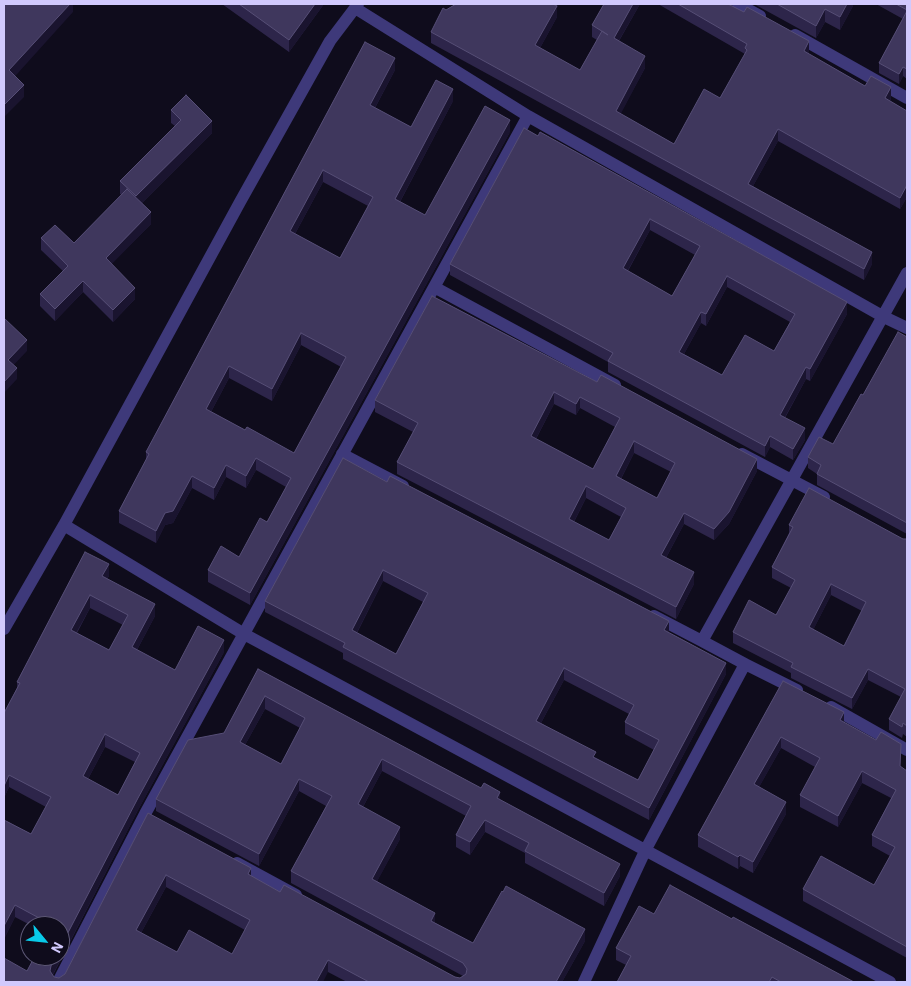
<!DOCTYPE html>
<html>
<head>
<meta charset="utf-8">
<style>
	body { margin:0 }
	#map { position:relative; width:911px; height:986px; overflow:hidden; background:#0f0c1c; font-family:"IBM Plex Sans",sans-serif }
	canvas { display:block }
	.frame { position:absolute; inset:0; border:5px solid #d1c9fd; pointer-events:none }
	.north { position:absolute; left:20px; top:916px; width:50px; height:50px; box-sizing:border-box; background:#0f0c1c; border:1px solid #5d5876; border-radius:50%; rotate:118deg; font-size:14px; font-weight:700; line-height:20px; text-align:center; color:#d1c9fd }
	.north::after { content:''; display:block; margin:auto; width:18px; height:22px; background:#09cae9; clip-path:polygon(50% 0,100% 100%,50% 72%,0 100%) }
</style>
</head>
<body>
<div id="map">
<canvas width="911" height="986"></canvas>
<div class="frame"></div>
<div class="north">N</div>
</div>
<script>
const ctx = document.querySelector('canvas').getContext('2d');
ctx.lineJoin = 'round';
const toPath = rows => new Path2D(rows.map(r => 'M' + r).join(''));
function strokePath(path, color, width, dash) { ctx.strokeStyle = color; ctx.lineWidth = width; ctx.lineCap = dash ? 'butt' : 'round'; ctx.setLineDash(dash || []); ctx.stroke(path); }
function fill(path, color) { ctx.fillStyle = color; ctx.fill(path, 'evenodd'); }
strokePath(toPath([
	[738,4,760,16],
	[355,8,528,116],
	[795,35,907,98],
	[434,287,615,385],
	[342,454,403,486],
	[742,454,824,497],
	[64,525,244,634,890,982],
	[654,616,702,641],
	[4,629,64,525,240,202,330,41,358,4],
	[745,664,797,690],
	[831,707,907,750],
	[237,863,296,895],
	[58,982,145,814,528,116,884,317,907,328],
	[584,982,646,849,745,664,702,641,907,273]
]), '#3e397a', 12);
fill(toPath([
	[222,4,324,4,289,52],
	[604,4,640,4,619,41,645,68,620,114,674,144,720,98,745,55,745,54,658,4,728,4,809,53,808,54,865,86,891,98,890,101,907,111,907,197,900,209,778,141,753,186,872,264,864,280,431,43,431,32,446,10,557,8,557,17,540,48,580,70,597,40,592,37,592,25],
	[754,4,853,4,853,6,840,30,825,22,816,38],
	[876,4,907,4,907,79,903,76,899,84,879,73,879,63,903,19],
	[365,42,395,70,375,108,411,127,453,101,400,202,425,215,510,132,250,605,208,582,208,570,239,557,267,522,286,487,256,470,246,488,226,477,214,500,192,488,173,523,165,525,156,543,119,523,119,511,146,460,146,452],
	[323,182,368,206,340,258,295,234],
	[301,345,341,367,294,453,245,430,211,412,229,378,272,401],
	[171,110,212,133,142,203,151,224,111,264,135,299,113,322,83,292,55,321,40,306,40,294,63,271,41,250,41,238,74,243,122,195,120,194,120,181,175,126,171,123],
	[524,128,847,314,810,381,806,379,785,418,805,440,793,460,770,447,765,457,608,372,608,362,450,275,450,264],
	[650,230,695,255,672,296,628,271],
	[727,287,790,322,774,351,722,375,684,354,701,323,706,326],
	[432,296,757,471,729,524,714,540,684,524,666,558,694,584,676,619,397,474,397,462,413,432,375,412,375,400],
	[554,404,576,415,580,408,615,427,593,469,536,439],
	[634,453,671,472,657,498,621,479],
	[586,498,621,517,609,540,574,522],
	[907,337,907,534,817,485,817,474,808,468,808,457,833,444,863,395],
	[343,458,669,633,726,674,649,820,343,659,343,653,265,612,265,601],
	[383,581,423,602,396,654,357,633],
	[564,680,629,714,625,722,625,734,654,750,638,780,596,758,541,723],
	[789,525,907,539,907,737,903,734,902,738,889,730,889,719,901,697,868,680,852,709,791,678,791,673,733,643,733,632,776,615,791,588,772,578,772,567,789,533],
	[831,595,862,611,844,646,813,630],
	[85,552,109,576,107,579,155,616,137,650,175,670,224,652,138,810,53,975,54,977,59,978,65,974,148,813,251,876,280,892,455,977,460,978,463,976,291,883,291,871,326,806,299,791,259,866,156,811,156,799,224,733,258,669,500,800,620,876,604,906,525,863,525,853,485,832,470,855,456,847,456,835,466,816,382,771,363,807,400,839,377,881,435,923,473,943,585,941,562,982,347,982,328,972,4,982,27,971,60,926,32,926,15,917,4,939,4,820,31,834,46,807,9,787,4,798,4,713,17,688,17,682],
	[90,608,123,625,109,650,77,633],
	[265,709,300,728,281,764,245,745],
	[105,747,135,762,118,795,88,779],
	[166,887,245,930,232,954,177,952,141,933],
	[783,681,844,723,901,756,900,767,907,771,907,958,803,901,803,889,874,885,890,856,872,846,872,835,891,798,862,783,838,827,800,807,800,795,815,767,781,748,759,787,786,814,753,873,740,866,738,869,698,847,698,835],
	[654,914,732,919,854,982,617,982,626,965,616,960,616,948]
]), '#2d254a');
fill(toPath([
	[70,4,73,4,73,12,9,83,9,70],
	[315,4,324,4,289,52,289,40],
	[553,4,559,4,557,8,557,17,535,57,535,45],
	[633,4,640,4,614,49,614,38],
	[847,4,853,4,853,6,840,30,840,17],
	[825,9,825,22,816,38,816,26],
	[809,41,809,53,804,62,804,51],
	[645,56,645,68,616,123,616,111],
	[395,58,395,70,370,117,370,105],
	[903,67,903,76,899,84,899,74],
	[24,85,24,97,4,117,4,105],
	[891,87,891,98,885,110,885,98],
	[453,89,453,101,395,211,395,199],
	[510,120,510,132,250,605,250,593],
	[212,121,212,133,136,209,136,196],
	[778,129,778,141,748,195,748,184],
	[5,134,5,147,4,148,4,135],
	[323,170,323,182,290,243,290,231],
	[907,185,907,197,900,209,900,198],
	[151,212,151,224,106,270,106,258],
	[650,219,650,230,623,279,623,268],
	[872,252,872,264,864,280,864,269],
	[727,276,727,287,706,326,706,314],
	[83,281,83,292,55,321,55,309],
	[135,288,135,299,113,322,113,310],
	[847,302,847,314,810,381,810,369],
	[701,312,701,323,679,363,679,352],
	[301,333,301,345,272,401,272,389],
	[27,340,27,351,8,371,8,360],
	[229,366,229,378,206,421,206,409],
	[806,367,806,379,780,426,780,415],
	[17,368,17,379,4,393,4,382],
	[554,392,554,404,531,448,531,436],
	[580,397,580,408,576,415,576,404],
	[5,417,5,428,4,431,4,420],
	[805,428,805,440,793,460,793,449],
	[770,436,770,447,765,457,765,446],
	[634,441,634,453,616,488,616,476],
	[256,458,256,470,246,488,246,476],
	[757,459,757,471,729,524,714,540,714,529],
	[226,465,226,477,214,500,214,488],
	[192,476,192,488,173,523,165,525,156,543,156,531,165,513],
	[586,486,586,498,569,531,569,519],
	[684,513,684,524,661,567,661,555],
	[109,564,109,576,102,589,102,576],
	[383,570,383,581,352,642,352,630],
	[694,572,694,584,676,619,676,607],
	[831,584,831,595,809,638,809,627],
	[90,595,90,608,71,642,71,630],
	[155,604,155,616,132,659,132,647],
	[669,621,669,633,664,630],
	[224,640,224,652,138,810,51,978,50,971,51,966,56,956,60,956,60,948,138,798],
	[726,663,726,674,649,820,649,808],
	[564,668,564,680,536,732,536,721],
	[868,669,868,680,852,709,852,698],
	[265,696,265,709,240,754,240,742],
	[844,712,844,724,840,720],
	[105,734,105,747,83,788,83,776],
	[781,737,781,748,754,796,754,784],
	[382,759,382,771,358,816,358,804],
	[862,771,862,783,838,827,838,816],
	[9,775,9,787,4,798,4,786],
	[299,779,299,791,259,866,259,854],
	[500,792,500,804,497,798],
	[786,802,786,814,753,873,753,862],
	[485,820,485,832,470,855,470,842],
	[400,827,400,839,372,891,372,879],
	[740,855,740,866,738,869,738,857],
	[620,864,620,876,604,906,604,893],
	[251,868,251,880,248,874],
	[166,875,166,887,136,942,136,930],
	[15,905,15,917,4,939,4,926],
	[435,913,435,925,431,921],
	[585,929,585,941,562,982,556,982],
	[328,960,328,972,323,982,316,982]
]), '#1a142f');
const building = toPath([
	[4,4,70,4,9,70,24,85,4,105,4,4],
	[239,4,315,4,289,40,239,4],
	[456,4,553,4,557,6,535,45,580,70,602,31,608,35,592,25,604,4,633,4,614,38,645,56,616,111,674,144,704,89,720,98,747,50,745,48,747,44,678,4,728,4,744,12,747,7,809,41,804,51,865,86,871,76,891,87,885,98,907,111,907,185,900,198,778,129,748,184,872,252,864,269,431,32,443,8,446,10,456,4],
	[777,4,847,4,840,17,825,9,816,26,777,4],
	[896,4,907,4,907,10,896,4],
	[907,11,907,69,903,67,899,74,879,63,907,11],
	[365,42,395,58,370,105,411,127,436,80,453,89,395,199,425,215,485,106,510,120,250,593,208,570,221,546,239,557,260,518,267,522,291,478,256,458,246,476,226,465,214,488,192,476,173,511,165,513,156,531,119,511,149,454,146,452,365,42],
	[323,170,373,197,340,258,290,231,323,170],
	[301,333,346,357,294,453,247,427,245,430,206,409,229,366,272,389,301,333],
	[186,95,212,121,136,196,120,181,181,120,171,110,186,95],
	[524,128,538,136,540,132,847,302,810,369,806,367,780,415,805,428,793,449,770,436,765,446,608,361,613,353,450,264,524,128],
	[650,219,700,246,672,296,623,268,650,219],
	[727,276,795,314,774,351,745,335,722,375,679,352,701,312,706,314,727,276],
	[127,189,151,212,106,258,135,288,113,310,83,281,55,309,40,294,68,266,41,238,55,225,74,243,127,189],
	[432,296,597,382,601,375,757,459,729,512,714,529,684,513,661,555,694,572,676,607,397,462,418,423,375,400,432,296],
	[554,392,576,404,580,397,620,418,593,469,531,436,554,392],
	[634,441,675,463,657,498,616,476,634,441],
	[586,486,626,508,609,540,569,519,586,486],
	[4,318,27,340,8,360,17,368,4,382,4,318],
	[898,332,907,337,907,523,817,474,821,465,808,457,819,437,833,444,861,394,863,395,898,332],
	[343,458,387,482,390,476,669,621,664,630,726,663,649,808,343,647,345,643,265,601,343,458],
	[383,570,428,593,396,654,352,630,383,570],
	[564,668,634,705,625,722,659,740,638,780,593,757,596,752,536,721,564,668],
	[809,488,903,539,907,539,907,726,903,723,902,727,889,719,905,689,868,669,852,698,791,667,793,663,733,632,749,600,776,615,795,580,772,567,793,527,789,525,809,488],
	[831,584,866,602,844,646,809,627,831,584],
	[85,552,109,564,102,576,155,604,132,647,175,670,198,626,224,640,138,798,60,948,60,926,51,926,52,925,15,905,4,926,4,820,31,834,51,797,9,775,4,786,4,713,20,683,17,682,85,552],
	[90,595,128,615,109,650,71,630,90,595],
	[105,734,140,753,118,795,83,776,105,734],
	[258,669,481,788,484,783,500,792,497,798,620,864,604,893,525,851,529,843,485,820,470,842,456,835,471,806,382,759,358,804,400,827,372,879,435,913,431,921,473,943,502,891,503,892,506,886,585,929,556,982,369,982,328,960,316,982,4,982,4,958,27,971,35,956,56,956,51,966,50,971,54,977,59,978,65,974,148,813,251,868,248,874,280,892,284,885,455,977,460,978,466,974,467,969,463,963,291,871,332,796,299,779,259,854,156,799,188,740,224,733,258,669],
	[265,696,305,718,281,764,240,742,265,696],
	[166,875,250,920,232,954,189,930,177,952,136,930,166,875],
	[783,681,844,712,840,720,876,740,881,732,901,744,900,766,907,771,907,947,803,889,821,856,874,885,895,847,872,835,896,790,862,771,838,816,800,795,820,758,781,737,754,784,786,802,753,862,740,855,738,857,698,835,783,681],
	[670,885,732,919,733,917,854,982,781,982,772,977,769,982,617,982,631,956,616,948,639,906,654,914,670,885]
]);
fill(building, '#3f375d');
strokePath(building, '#564e76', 1);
</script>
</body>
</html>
